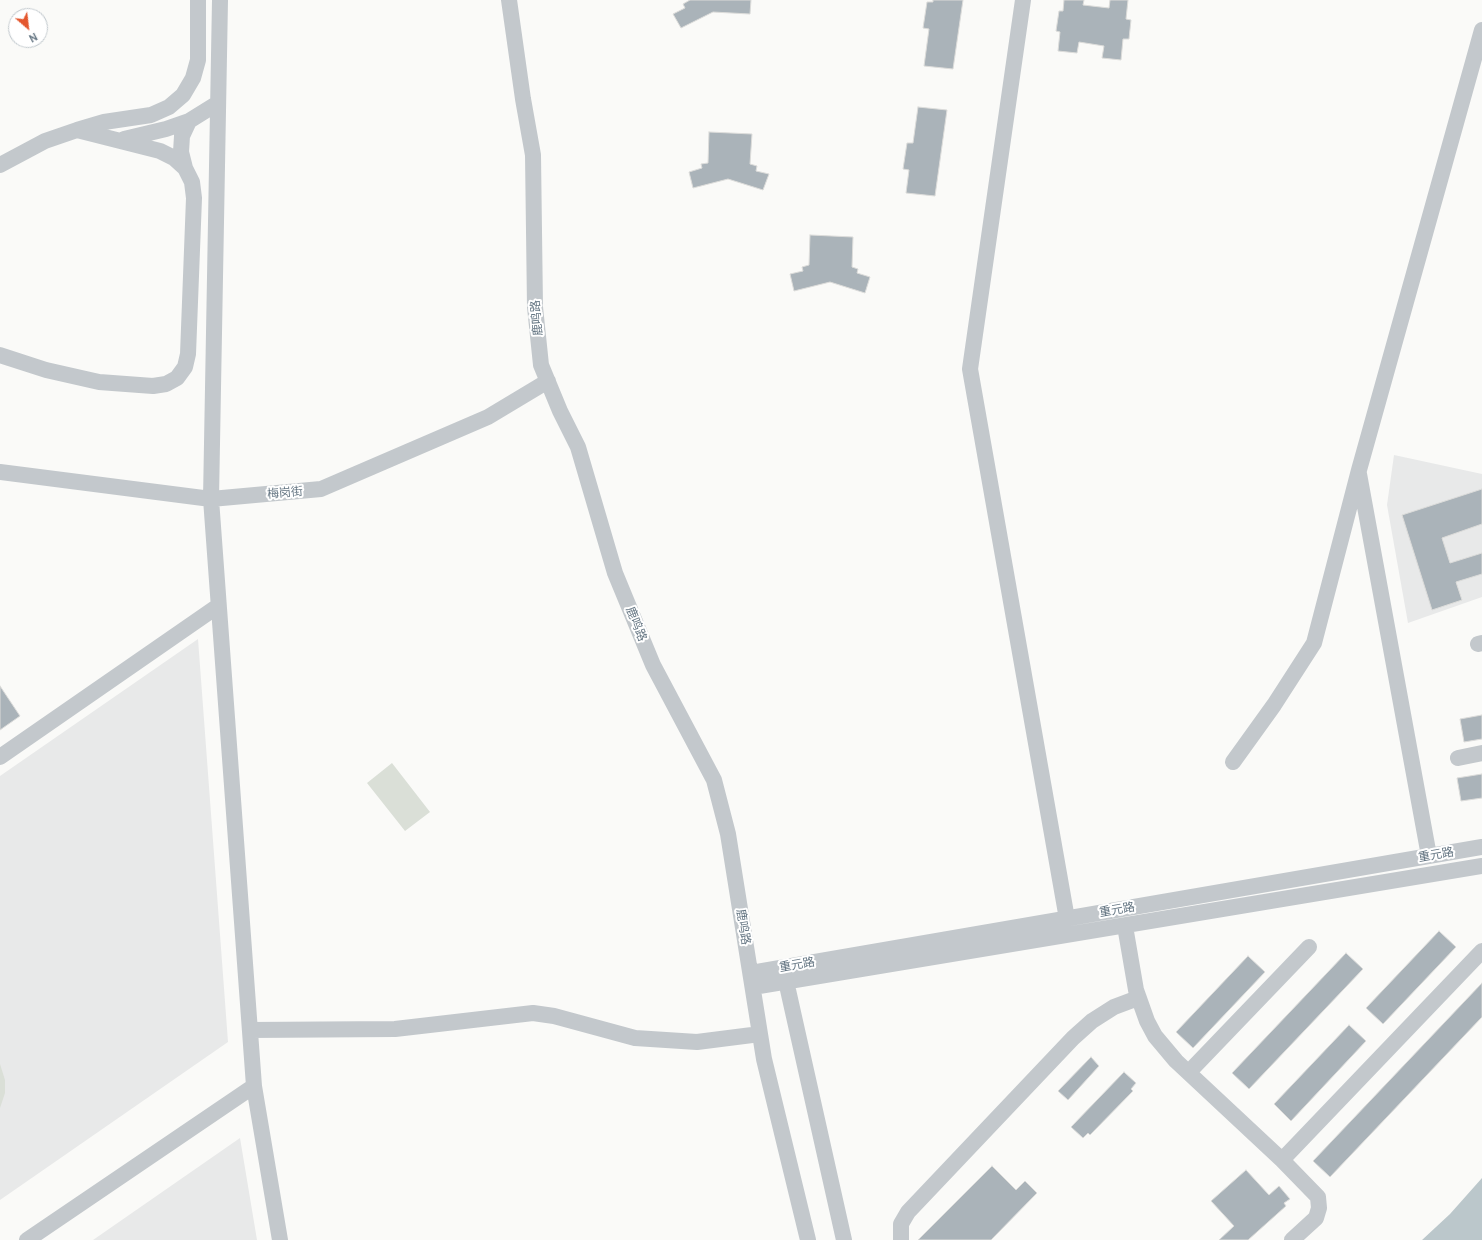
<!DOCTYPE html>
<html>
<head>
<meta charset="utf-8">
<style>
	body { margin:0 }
	#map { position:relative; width:1482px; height:1240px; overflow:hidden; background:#fafaf8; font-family:Cabin,sans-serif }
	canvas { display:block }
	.north { position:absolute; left:8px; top:8px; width:40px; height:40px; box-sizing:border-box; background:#fff; border:1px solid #c1c8cd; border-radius:50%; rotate:152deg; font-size:11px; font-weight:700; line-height:16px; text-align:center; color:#657683 }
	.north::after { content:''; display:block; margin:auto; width:14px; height:18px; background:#e4572e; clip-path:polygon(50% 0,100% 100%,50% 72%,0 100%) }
</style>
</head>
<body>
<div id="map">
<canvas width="1482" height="1240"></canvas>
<div class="north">N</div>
</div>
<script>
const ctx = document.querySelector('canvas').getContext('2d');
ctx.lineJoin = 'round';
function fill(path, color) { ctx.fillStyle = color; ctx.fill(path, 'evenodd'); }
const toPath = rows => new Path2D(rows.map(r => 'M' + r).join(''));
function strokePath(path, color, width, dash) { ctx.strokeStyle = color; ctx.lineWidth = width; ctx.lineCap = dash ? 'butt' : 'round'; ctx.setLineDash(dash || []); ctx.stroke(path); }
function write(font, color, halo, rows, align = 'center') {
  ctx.font = font + ' Cabin,"Noto Sans SC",sans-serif'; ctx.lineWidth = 4; ctx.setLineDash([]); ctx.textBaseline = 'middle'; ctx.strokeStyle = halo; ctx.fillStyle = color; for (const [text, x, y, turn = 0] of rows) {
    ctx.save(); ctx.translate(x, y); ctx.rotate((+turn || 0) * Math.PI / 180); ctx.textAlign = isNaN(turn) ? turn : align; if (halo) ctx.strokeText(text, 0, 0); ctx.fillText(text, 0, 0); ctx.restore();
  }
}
fill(toPath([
	[1394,455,1482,474,1482,597,1408,623,1387,505],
	[198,639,228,1042,0,1200,0,776],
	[240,1138,257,1240,93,1240]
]), '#e8e9e9');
fill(toPath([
	[392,763,430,812,405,831,367,783],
	[0,1064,5,1080,5,1093,0,1108]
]), '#dadfd7');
fill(toPath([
	[1482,1178,1482,1240,1422,1240,1450,1214]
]), '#bbc7cb');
const building = toPath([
	[690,0,751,0,750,14,713,12,681,28,673,14,685,8,683,4,690,0],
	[933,0,963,0,953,69,924,66,929,29,923,28,927,2,933,2,933,0],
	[1064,0,1084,0,1083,5,1109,8,1110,0,1128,0,1126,19,1131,20,1129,39,1123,39,1121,60,1102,58,1104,46,1079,42,1077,53,1058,51,1060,32,1056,31,1059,11,1063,11,1064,0],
	[918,107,947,110,935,196,906,193,909,170,903,169,907,143,913,143,918,107],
	[709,132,752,134,750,164,757,166,756,171,769,174,763,190,728,179,693,188,689,172,702,168,701,164,708,163,709,132],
	[810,235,853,237,852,267,858,269,857,273,870,277,865,293,830,282,794,291,790,274,803,271,802,267,809,265,810,235],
	[1482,489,1482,524,1442,538,1450,563,1482,553,1482,574,1456,582,1462,600,1432,610,1402,515,1482,489],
	[0,686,20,716,0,730,0,686],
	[1482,715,1482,739,1464,742,1460,719,1482,715],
	[1482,774,1482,798,1461,801,1457,778,1482,774],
	[1439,931,1456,947,1383,1024,1366,1008,1439,931],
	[1346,953,1363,969,1249,1089,1232,1073,1346,953],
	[1248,956,1265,972,1193,1048,1176,1032,1248,956],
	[1482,983,1482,1017,1330,1177,1313,1161,1482,983],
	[1349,1025,1366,1041,1291,1121,1274,1104,1349,1025],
	[1091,1057,1099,1066,1068,1100,1058,1091,1091,1057],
	[1124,1072,1136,1083,1131,1089,1133,1091,1090,1135,1088,1133,1083,1138,1071,1127,1124,1072],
	[992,1166,1016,1190,1025,1181,1037,1193,991,1240,918,1240,992,1166],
	[1246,1170,1269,1195,1279,1186,1290,1199,1284,1203,1286,1206,1248,1240,1219,1240,1234,1226,1211,1201,1246,1170]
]);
fill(building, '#aab3b9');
strokePath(building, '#dcdcda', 1);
strokePath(toPath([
	[220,0,211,499,254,1086,280,1240],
	[509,0,523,99,533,155,535,307,541,365,560,411,578,447,615,573,653,665,714,780,728,834,764,1059,808,1240],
	[1023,0,970,369,1067,919],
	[124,139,166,129,189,121,218,103],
	[0,165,45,141,77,130,104,122,151,115,169,107,183,95,193,78,198,60,198,0],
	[185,168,181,152,182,136,189,121],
	[0,355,46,370,99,382,153,386,166,384,177,378,185,367,188,354,194,198,192,182,185,168,174,158,160,151,77,130],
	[0,472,211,499,321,489,488,417,548,381],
	[1359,474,1429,856],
	[1478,644,1482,643],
	[0,757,218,606],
	[1458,758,1482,753],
	[1233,762,1274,705,1314,643,1359,470,1482,30],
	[1125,926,1136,990,1147,1021,1155,1036,1176,1061,1282,1160,1318,1197,1319,1208,1316,1218,1292,1240],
	[784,972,844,1240],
	[751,973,1482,847],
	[753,987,1482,866],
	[250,1030,395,1029,533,1013,554,1016,635,1038,697,1042,760,1034],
	[1189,1072,1309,947],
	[1282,1160,1482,951],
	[27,1240,254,1086],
	[901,1240,901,1224,908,1212,1073,1038,1092,1021,1114,1007,1138,998]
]), '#c3c8cc', 16);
write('12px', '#657683', '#fff', [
	["鹿鸣路",537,318,-95],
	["梅岗街",285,493,-5],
	["鹿鸣路",636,624,68],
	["重元路",1436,855,-10],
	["重元路",1117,910,-10],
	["鹿鸣路",743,927,81],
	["重元路",797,965,-10]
]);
</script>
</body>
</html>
